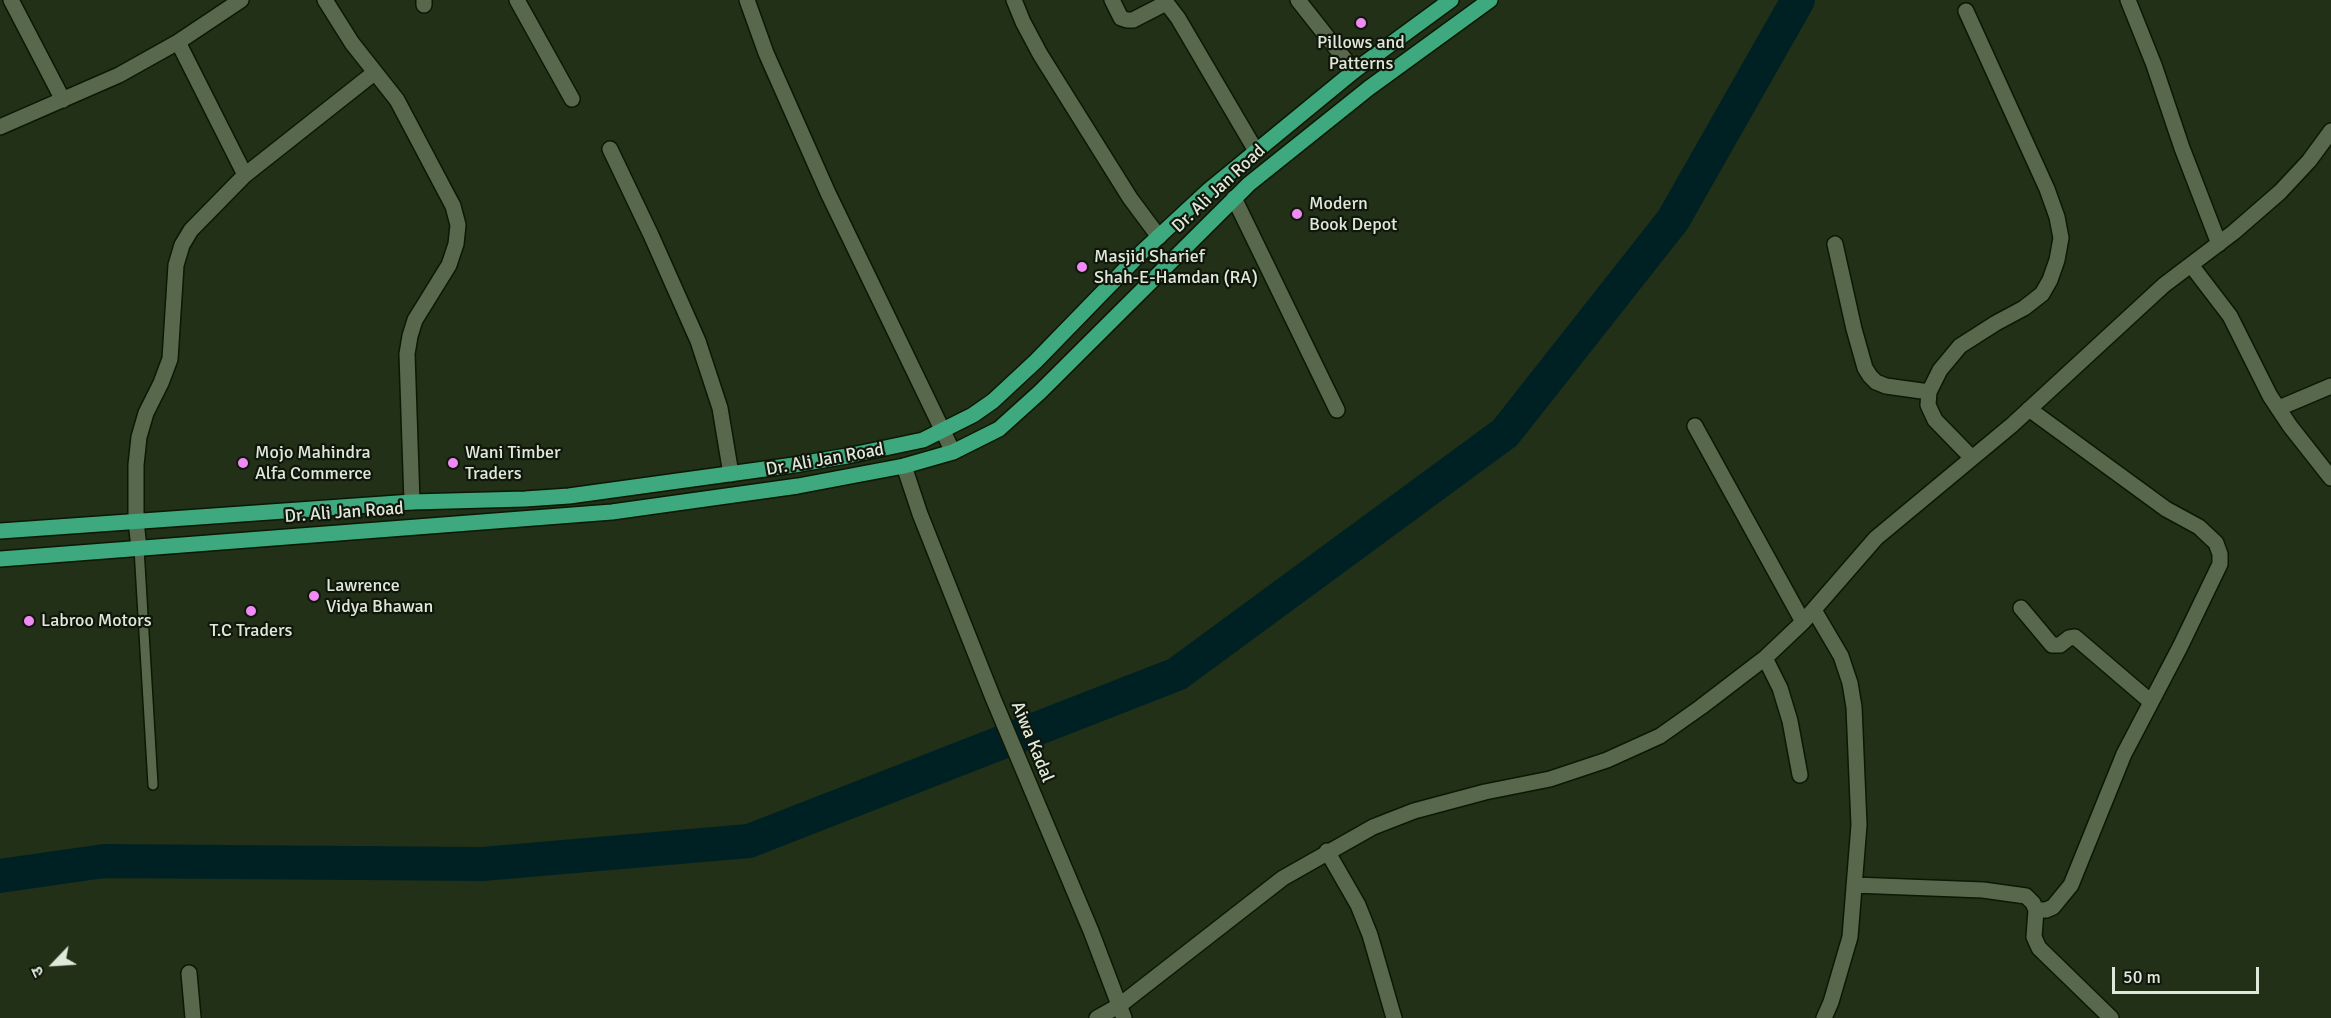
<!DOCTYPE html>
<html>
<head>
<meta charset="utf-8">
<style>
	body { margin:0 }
	#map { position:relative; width:2331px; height:1018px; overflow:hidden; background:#223018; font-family:Signika,"Noto Sans Devanagari",sans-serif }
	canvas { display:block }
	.north { position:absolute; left:24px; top:934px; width:60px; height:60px; -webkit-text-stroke:4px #10160b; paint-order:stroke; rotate:245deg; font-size:16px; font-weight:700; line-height:24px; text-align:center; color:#dfe9d9 }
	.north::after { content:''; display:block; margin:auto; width:21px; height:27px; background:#dfe9d9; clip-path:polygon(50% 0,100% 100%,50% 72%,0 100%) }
	.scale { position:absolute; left:2112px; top:967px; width:147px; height:27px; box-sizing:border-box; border:3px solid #dfe9d9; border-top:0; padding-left:8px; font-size:18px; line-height:21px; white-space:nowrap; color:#dfe9d9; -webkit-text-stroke:4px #10160b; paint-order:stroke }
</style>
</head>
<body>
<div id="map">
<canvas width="2331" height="1018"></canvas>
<div class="north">उ</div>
<div class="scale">50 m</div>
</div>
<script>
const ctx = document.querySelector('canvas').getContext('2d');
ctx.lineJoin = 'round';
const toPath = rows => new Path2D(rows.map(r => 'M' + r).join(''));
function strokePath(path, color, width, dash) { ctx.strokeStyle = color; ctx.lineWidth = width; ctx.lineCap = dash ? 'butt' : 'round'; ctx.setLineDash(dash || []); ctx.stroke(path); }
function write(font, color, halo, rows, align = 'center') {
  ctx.font = font + ' Signika,sans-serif'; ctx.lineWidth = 4.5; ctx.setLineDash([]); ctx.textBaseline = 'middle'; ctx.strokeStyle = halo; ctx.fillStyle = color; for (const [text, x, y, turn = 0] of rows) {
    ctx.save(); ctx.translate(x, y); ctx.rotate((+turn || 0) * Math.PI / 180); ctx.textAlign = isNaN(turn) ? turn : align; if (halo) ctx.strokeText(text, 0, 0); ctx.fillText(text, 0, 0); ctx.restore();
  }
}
strokePath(toPath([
	[0,876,104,861,482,864,749,841,1177,674,1505,433,1673,220,1798,0]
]), '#002123', 34);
const lane = toPath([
	[139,548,153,785]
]);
const street = toPath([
	[11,0,63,100],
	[325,0,352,43,397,100,453,206,458,225,456,244,449,265,415,320,410,336,407,354,412,502],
	[517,0,572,99],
	[747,0,766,53,828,193,953,452],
	[1014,0,1023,22,1040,54,1130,198,1159,237],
	[1112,0,1121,18,1127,20,1133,20,1162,5,1168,5,1178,18,1256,151],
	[1298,0,1354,71],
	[2128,0,2154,65,2182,148,2219,244],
	[424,5,424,0],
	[1966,11,2047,189,2057,217,2061,238,2057,260,2050,280,2042,294,2024,308,1996,323,1960,346,1940,370,1929,392,1928,405,1935,420,1972,458],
	[178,42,245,175],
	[0,127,119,75,178,42,241,0],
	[610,149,651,235,698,341,720,408,731,474],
	[1234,198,1337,410],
	[1835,244,1854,329,1865,368,1870,376,1876,382,1886,386,1929,392],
	[2191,265,2230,316,2270,396,2290,426,2331,478],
	[2279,408,2331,386],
	[2029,409,2166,509,2199,527,2216,543,2220,554,2220,564,2180,647,2124,754,2071,885,2053,907,2046,910,2036,910],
	[1695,426,1803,622],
	[904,466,920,514,993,698,1091,931,1124,1018],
	[139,548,136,521,136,465,139,437,146,413,161,383,170,359,176,265,182,245,191,230,245,175,374,73],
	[2021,608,2052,645,2060,645,2069,638,2075,637,2151,702],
	[1814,610,1841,656,1850,683,1854,707,1859,825,1850,937,1831,1002,1824,1018],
	[1765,658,1780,688,1790,721,1800,775],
	[1327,851,1358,905,1370,935,1394,1018],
	[1854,885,1983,890,2026,896,2033,903,2036,910,2034,937,2039,948,2111,1018],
	[189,973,193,1018],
	[1097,1018,1120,1005,1283,878,1373,827,1414,811,1485,792,1550,779,1607,760,1660,736,1701,707,1765,658,1803,622,1876,538,2012,425,2164,285,2234,232,2280,192,2309,161,2331,131]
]);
const primary = toPath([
	[0,531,412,502,525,499,569,496,794,465,847,456,923,440,973,415,993,401,1036,361,1142,252,1209,190,1354,71,1451,0],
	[0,559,612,512,798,486,904,466,953,452,999,429,1040,392,1249,184,1369,88,1490,0]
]);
strokePath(lane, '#0b1803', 12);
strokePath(street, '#0b1803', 18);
strokePath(primary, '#0b1803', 18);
strokePath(lane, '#58684d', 9);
strokePath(street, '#58684d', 15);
strokePath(primary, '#3ea87e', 15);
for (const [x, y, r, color] of [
	[1361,23,6,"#f08bf5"],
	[1297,214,6,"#f08bf5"],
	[1082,267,6,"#f08bf5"],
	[243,463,6,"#f08bf5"],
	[453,463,6,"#f08bf5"],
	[314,596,6,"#f08bf5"],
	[251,611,6,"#f08bf5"],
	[29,621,6,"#f08bf5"]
]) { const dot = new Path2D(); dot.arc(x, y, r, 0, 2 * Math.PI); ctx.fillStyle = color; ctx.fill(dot); strokePath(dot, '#10160b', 2); }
write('18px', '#dfe9d9', '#10160b', [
	["Pillows and",1361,43,"center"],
	["Patterns",1361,64,"center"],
	["Modern",1309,204],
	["Book Depot",1309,225],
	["Masjid Sharief",1094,257],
	["Shah-E-Hamdan (RA)",1094,278],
	["Mojo Mahindra",255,453],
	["Alfa Commerce",255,474],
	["Wani Timber",465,453],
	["Traders",465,474],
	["Lawrence",326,586],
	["Vidya Bhawan",326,607],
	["Labroo Motors",41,621],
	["T.C Traders",251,631,"center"]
], 'left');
write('18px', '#dfe9d9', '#10160b', [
	["Dr. Ali Jan Road",1219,189,-43],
	["Dr. Ali Jan Road",825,460,-10],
	["Dr. Ali Jan Road",344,513,-4],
	["Aiwa Kadal",1032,742,68]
]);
</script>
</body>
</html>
